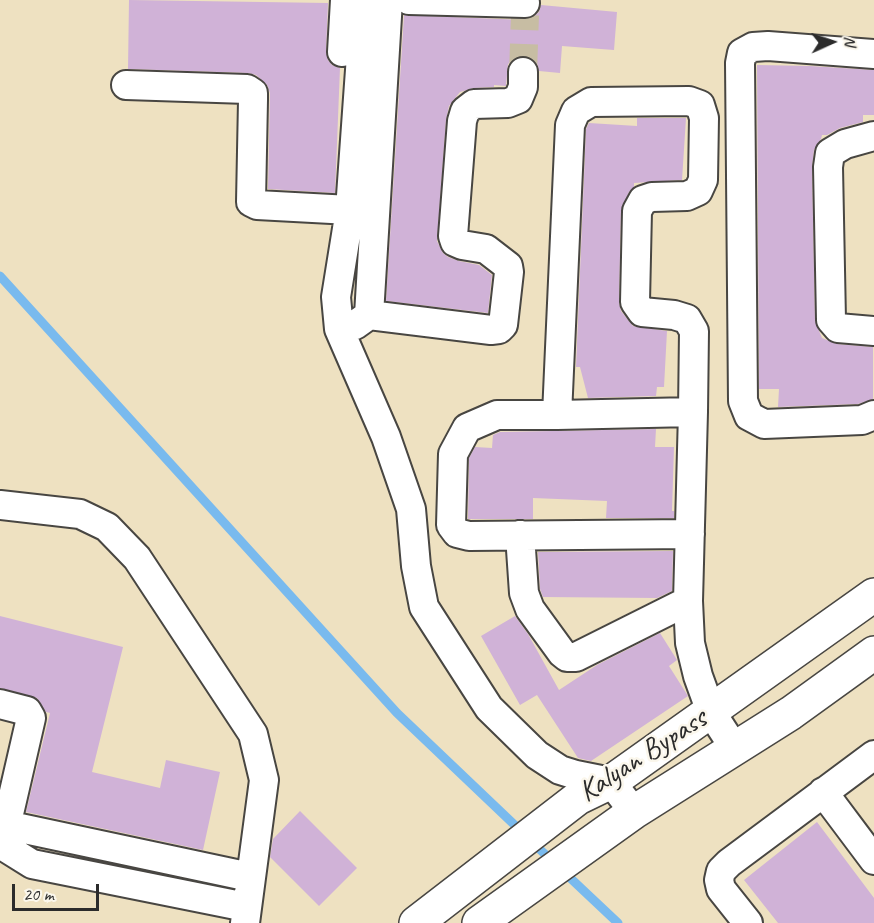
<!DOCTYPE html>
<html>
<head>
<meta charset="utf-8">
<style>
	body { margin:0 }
	#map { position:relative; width:874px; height:923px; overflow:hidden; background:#eee1c1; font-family:Caveat,sans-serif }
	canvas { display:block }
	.north { position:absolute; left:802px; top:12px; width:60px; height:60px; -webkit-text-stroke:4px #fbf7ec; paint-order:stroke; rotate:87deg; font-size:16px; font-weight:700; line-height:24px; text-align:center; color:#2b2b2b }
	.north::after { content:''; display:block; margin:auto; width:21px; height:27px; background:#2b2b2b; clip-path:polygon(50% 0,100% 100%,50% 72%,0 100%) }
	.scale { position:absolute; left:12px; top:884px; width:87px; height:27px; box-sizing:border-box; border:3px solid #2b2b2b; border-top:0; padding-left:8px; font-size:18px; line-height:21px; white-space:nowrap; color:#2b2b2b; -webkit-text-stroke:4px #fbf7ec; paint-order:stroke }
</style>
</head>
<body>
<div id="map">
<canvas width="874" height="923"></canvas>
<div class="north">N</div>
<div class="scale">20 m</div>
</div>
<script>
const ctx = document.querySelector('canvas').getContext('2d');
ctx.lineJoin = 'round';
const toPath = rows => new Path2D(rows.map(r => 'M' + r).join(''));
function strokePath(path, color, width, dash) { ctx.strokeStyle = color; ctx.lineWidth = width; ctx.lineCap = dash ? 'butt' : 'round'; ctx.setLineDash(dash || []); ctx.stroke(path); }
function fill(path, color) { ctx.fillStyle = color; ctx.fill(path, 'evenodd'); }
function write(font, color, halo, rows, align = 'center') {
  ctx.font = font + ' Caveat,sans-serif'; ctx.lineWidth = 5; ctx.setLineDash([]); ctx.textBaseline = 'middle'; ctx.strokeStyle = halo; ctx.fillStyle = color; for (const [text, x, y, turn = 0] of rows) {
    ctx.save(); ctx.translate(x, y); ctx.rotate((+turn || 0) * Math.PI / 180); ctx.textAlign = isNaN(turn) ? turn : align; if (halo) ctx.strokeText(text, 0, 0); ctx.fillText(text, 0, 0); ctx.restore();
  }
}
strokePath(toPath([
	[0,276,397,713,522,832],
	[532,842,618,923]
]), '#79baee', 9);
fill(toPath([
	[129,0,328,3,326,52,328,60,332,65,340,68,335,193,268,189,270,93,267,85,256,75,248,73,128,69],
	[541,5,617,12,614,50,562,46,560,73,539,71,537,63,531,57,524,56,515,57,508,64,506,86,494,85,494,87,474,88,460,92,449,106,446,120,437,241,443,253,448,257,459,261,479,265,492,275,488,313,386,301,404,15,525,20,533,17,539,12],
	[757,65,810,66,874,70,874,115,863,115,863,122,840,128,827,135,822,135,821,139,814,150,812,167,815,321,822,338,837,344,873,347,873,399,858,404,778,407,779,389,759,389],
	[637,118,686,118,682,180,634,183,634,188,629,192,621,211,619,302,621,311,633,326,667,331,664,387,657,387,656,396,588,398,580,367,576,367,586,129,589,123,637,126],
	[656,429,655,447,674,447,672,511,674,511,674,518,606,518,607,501,533,498,533,519,468,519,469,458,475,447,492,448,493,435,500,432],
	[673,551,672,591,657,598,543,597,540,589,538,552],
	[0,616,123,647,92,772,160,788,166,760,220,772,203,850,26,812,50,713,46,712,37,698,0,688],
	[515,616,528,634,559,690,597,665,660,633,677,660,669,666,688,696,591,761,578,758,537,695,520,705,481,636],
	[300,811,357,868,319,906,270,857,273,839],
	[817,822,874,898,874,923,778,923,744,880]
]), '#d0b2d7');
strokePath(toPath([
	[523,72,525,15]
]), '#c7bda3', 28, [28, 14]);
const minor = toPath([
	[365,0,350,210,336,297,339,329,386,437,411,509,416,566,424,607,489,708,537,755,560,770,576,775,611,782,634,812],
	[409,0,525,3],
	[342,52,345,0],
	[874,54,768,46,753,47,742,53,740,63,743,401,749,416,764,424,862,420,874,415],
	[126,85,247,89,253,93,253,100,251,202,257,205,350,210],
	[874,136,845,144,830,153,828,167,831,320,838,328,874,331],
	[369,315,491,330,499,329,503,325,509,272,508,266,486,249,462,245,455,242,453,236,462,121,465,111,474,104,508,103,518,99,523,87,523,72],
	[355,325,369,315,388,0],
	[693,412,694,331,687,319,674,315,642,312,635,302,637,211,643,200,652,197,687,196,698,191,703,180,704,118,700,105,689,101,591,102,576,111,570,125,557,415,693,412,688,601,690,643,698,676,711,712,735,749],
	[557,415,497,415,467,428,453,454,451,525,457,533,469,536,690,534],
	[0,505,80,514,107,527,137,558,253,734,264,780,245,923],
	[520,535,524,593,530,609,562,653,567,657,576,657,688,601],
	[0,704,27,711,31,718,2,844],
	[823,792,874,860],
	[6,825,250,877],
	[0,844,32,864,246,907],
	[748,923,721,889,719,880,721,871,729,863,874,755]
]);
const major = toPath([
	[416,923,578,798,611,782,874,595],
	[479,923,634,812,791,713,874,653]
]);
strokePath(minor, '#484642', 32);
strokePath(major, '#484642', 36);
strokePath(minor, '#fff', 28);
strokePath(major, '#fff', 33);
write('30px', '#2b2b2b', '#fbf7ec', [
	["Kalyan Bypass",643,756,-33]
]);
</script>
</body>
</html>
